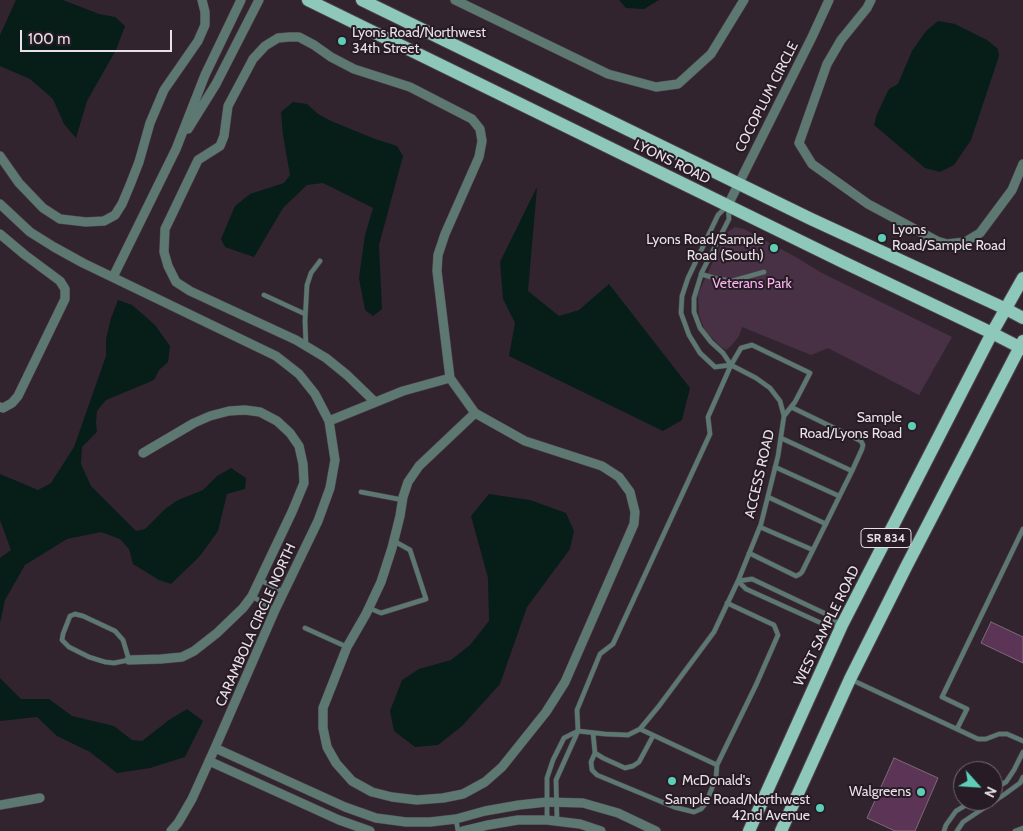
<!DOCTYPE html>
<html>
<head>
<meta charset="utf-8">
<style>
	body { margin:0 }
	#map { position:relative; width:1023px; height:831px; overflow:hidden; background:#31242f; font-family:Cabin,sans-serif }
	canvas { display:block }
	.north { position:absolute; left:953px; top:761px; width:50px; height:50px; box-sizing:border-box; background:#271b25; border:1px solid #756a73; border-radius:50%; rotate:116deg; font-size:14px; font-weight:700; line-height:20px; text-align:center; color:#e9e1e7 }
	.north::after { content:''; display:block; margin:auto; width:18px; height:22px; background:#5eceb7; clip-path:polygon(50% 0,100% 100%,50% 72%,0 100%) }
	.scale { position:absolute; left:20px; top:30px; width:152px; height:22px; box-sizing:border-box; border:2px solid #e9e1e7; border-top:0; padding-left:6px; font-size:15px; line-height:18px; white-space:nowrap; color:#e9e1e7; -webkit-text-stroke:4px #271b25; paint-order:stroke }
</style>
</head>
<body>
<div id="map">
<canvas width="1023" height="831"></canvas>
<div class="north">N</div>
<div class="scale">100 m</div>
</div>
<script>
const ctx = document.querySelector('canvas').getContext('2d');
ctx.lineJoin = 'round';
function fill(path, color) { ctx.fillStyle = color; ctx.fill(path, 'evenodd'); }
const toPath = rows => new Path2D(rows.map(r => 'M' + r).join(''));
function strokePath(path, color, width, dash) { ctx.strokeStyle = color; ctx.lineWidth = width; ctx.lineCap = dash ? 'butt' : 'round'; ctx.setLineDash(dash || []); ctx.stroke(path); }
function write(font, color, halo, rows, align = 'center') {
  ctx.font = font + ' Cabin,sans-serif'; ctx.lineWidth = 4; ctx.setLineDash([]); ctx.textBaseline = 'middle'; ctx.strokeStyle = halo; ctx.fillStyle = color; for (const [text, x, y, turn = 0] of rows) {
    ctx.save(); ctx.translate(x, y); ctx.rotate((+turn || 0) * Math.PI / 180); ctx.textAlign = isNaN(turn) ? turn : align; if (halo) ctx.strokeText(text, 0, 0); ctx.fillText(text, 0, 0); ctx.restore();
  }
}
fill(toPath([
	[735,227,744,229,794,256,822,273,952,337,919,395,828,348,811,355,742,327,739,336,731,346,726,350,720,346,705,331,699,315,698,294,726,233]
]), '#493145');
fill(toPath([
	[16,0,63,0,99,14,115,17,125,26,116,50,87,101,76,138,64,124,53,99,30,79,0,66,0,35],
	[619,0,659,0,644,9,626,8],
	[938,21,955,24,987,40,998,49,999,56,971,140,954,165,940,172,925,168,874,125,877,114,889,89,898,84,912,51,926,31],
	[293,102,307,104,318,114,331,121,375,139,397,146,403,156,379,245,382,309,373,316,365,310,359,278,365,235,373,208,323,183,307,185,283,208,254,257,225,247,221,239,235,206,250,194,284,183,290,175,283,135,281,112],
	[537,187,528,291,559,316,579,310,609,284,690,388,682,420,663,431,509,356,515,323,503,299,500,262],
	[118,300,132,305,155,325,170,346,168,362,159,370,154,380,106,400,97,411,96,423,97,432,82,447,81,464,91,486,136,531,145,529,165,509,178,500,203,490,217,476,231,468,246,478,245,489,227,494,218,531,200,556,171,584,159,580,133,564,129,549,120,539,101,532,67,539,25,565,5,600,0,623,0,558,11,550,0,520,0,474,38,490,51,483,74,447,106,356,106,339,111,318],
	[489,494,530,500,566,513,574,531,570,549,527,607,500,684,462,726,438,745,415,747,394,731,390,711,402,680,419,669,451,660,470,645,489,621,488,578,471,516],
	[0,678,21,699,49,699,72,716,114,726,132,740,142,741,169,720,187,709,203,721,185,757,150,768,117,773,90,752,57,736,37,717,0,721]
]), '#071d18');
const building = toPath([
	[991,622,1023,637,1023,663,981,643,991,622],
	[894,758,938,778,915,831,895,831,867,818,894,758]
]);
fill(building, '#5c3556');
strokePath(building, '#7a6b77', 1);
const service = toPath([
	[701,274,714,278,732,281,764,272],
	[264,295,305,314],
	[306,346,305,321,307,285,311,273,320,261],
	[791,407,861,441,863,445,862,449,852,471],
	[775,467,839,496],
	[361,492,403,500],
	[768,497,826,524],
	[760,527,813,550],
	[749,553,796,576,800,574,802,572,852,471,781,438],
	[752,579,824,613,842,625,821,623,746,589,738,581,752,579],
	[260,580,284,592],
	[252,596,274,610],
	[369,608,381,613,426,599,410,550,394,541],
	[75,614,83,616,115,631,123,640,129,660,114,663,105,662,89,657,69,647,62,640,63,634,70,616,75,614],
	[305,628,347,647],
	[852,680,978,739,986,739,999,734,1007,734,1023,741],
	[640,729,717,765,756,685,778,635,774,625,727,603],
	[957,729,967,709,942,697,1023,529],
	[593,733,595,753,603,758,625,768,633,766,639,762,653,736],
	[595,753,591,762,592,770,597,775,674,807,694,812,701,809,706,803,716,778,717,765],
	[993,789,1006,782,1014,770,1023,752],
	[456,819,458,831],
	[547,820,547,778,553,760,564,738,578,731,605,734,628,735,640,729,659,706,714,632,738,581,761,524,778,456,784,416,780,401,770,388,756,378,731,365,723,353,711,342,700,328,694,312,694,298,702,272,729,219,728,205,718,215,688,278,682,296,681,313,689,335,700,353,715,367,731,365],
	[557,821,556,780,578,731,577,710,600,654,613,644,710,434,708,417,731,365,741,348,752,345,810,373,795,402,784,416],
	[944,831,946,825,956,811,973,801],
	[957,831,963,822,1005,794,1020,783,1023,777],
	[1015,831,1023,828]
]);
const minor = toPath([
	[455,0,608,74,656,87,678,84,711,54,744,0],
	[871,0,867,8,841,40,827,64,799,143,812,164,868,204,937,241,947,244,965,242,980,233,1012,190,1023,164],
	[188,129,216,84,259,0],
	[0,156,19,183,43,208,60,219,86,222,104,221,115,215,122,204,130,185,139,162,150,123,164,90,198,41,205,25,205,12,202,0],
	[0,204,30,232,54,247,83,263,276,356,299,374,315,394,329,421,335,460,330,488,318,521,275,610,215,748,192,799,178,823,171,831],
	[728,205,812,37,829,0],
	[0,234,25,255,60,281,65,289,65,299,18,396,12,403,3,408,0,407],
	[113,277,176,149,205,75,241,0],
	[375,402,347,375,326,358,296,340,190,291,176,282,168,266,164,252,165,229,198,160,220,146,224,136,228,106,253,59,265,46,278,38,289,37,299,37,314,45,331,57,354,69,410,87,472,119,480,129,482,141,479,157,445,234,438,255,437,271,450,378],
	[329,421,403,391,450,378,475,413,525,441,602,466,619,477,630,492,635,512,634,524,565,682,546,712,502,767,485,782,463,794,443,798,417,800,392,797,372,792,352,781,336,763,327,747,323,728,323,708,347,647,366,614,381,582,392,548,400,516,403,497,408,482,419,466,475,413],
	[129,660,161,659,182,657,194,651,217,633,243,608,252,596,292,512,304,483,303,464,299,446,290,433,277,421,260,412,245,410,229,411,210,416,194,423,143,453],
	[215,748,345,807,376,818,406,822,430,822,456,819,485,811,519,805,547,802,583,803,618,813,656,831],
	[209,761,339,820,370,831],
	[0,805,40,798],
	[463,831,488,825,518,820,547,820,580,824,601,831]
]);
const primary = toPath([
	[308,0,841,261,992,333,1023,349],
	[362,0,811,219,1006,309,1023,318],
	[749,831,842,625,992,333,1023,278],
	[781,831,850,679,906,567,1023,341]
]);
strokePath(service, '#4e424c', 5.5);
strokePath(minor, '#4e424c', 10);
strokePath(primary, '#4e424c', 14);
strokePath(service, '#5d7871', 4.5);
strokePath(minor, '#5d7871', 9);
strokePath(primary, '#8ec8ba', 12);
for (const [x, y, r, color] of [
	[342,41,5,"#5eceb7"],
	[882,238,5,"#5eceb7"],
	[774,248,5,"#5eceb7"],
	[912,426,5,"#5eceb7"],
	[672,781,5,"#5eceb7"],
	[921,792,5,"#5eceb7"],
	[820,808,5,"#5eceb7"]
]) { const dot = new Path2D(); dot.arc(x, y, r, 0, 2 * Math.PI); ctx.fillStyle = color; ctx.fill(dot); strokePath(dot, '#271b25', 2); }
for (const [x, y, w] of [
	[886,538,50]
]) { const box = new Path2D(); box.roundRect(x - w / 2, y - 9.5, w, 19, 4); ctx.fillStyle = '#271b25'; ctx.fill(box); strokePath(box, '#e9e1e7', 1); }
write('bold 12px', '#e9e1e7', null, [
	["SR 834",886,538]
]);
write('14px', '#e9e1e7', '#271b25', [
	["Lyons Road/Northwest",352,33,"left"],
	["34th Street",352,49,"left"],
	["Lyons",892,230,"left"],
	["Road/Sample Road",892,246,"left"],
	["Lyons Road/Sample",764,240],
	["Road (South)",764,256],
	["Sample",902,418],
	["Road/Lyons Road",902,434],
	["McDonald's",682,781,"left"],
	["Walgreens",911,792],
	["Sample Road/Northwest",810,800],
	["42nd Avenue",810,816]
], 'right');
write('14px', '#e9e1e7', '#271b25', [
	["COCOPLUM CIRCLE",767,97,-63],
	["LYONS ROAD",672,162,26],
	["ACCESS ROAD",760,474,-77],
	["CARAMBOLA CIRCLE NORTH",256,625,-66],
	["WEST SAMPLE ROAD",827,626,-64]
]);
write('14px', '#f8b4eb', '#271b25', [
	["Veterans Park",752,284]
]);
</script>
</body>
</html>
